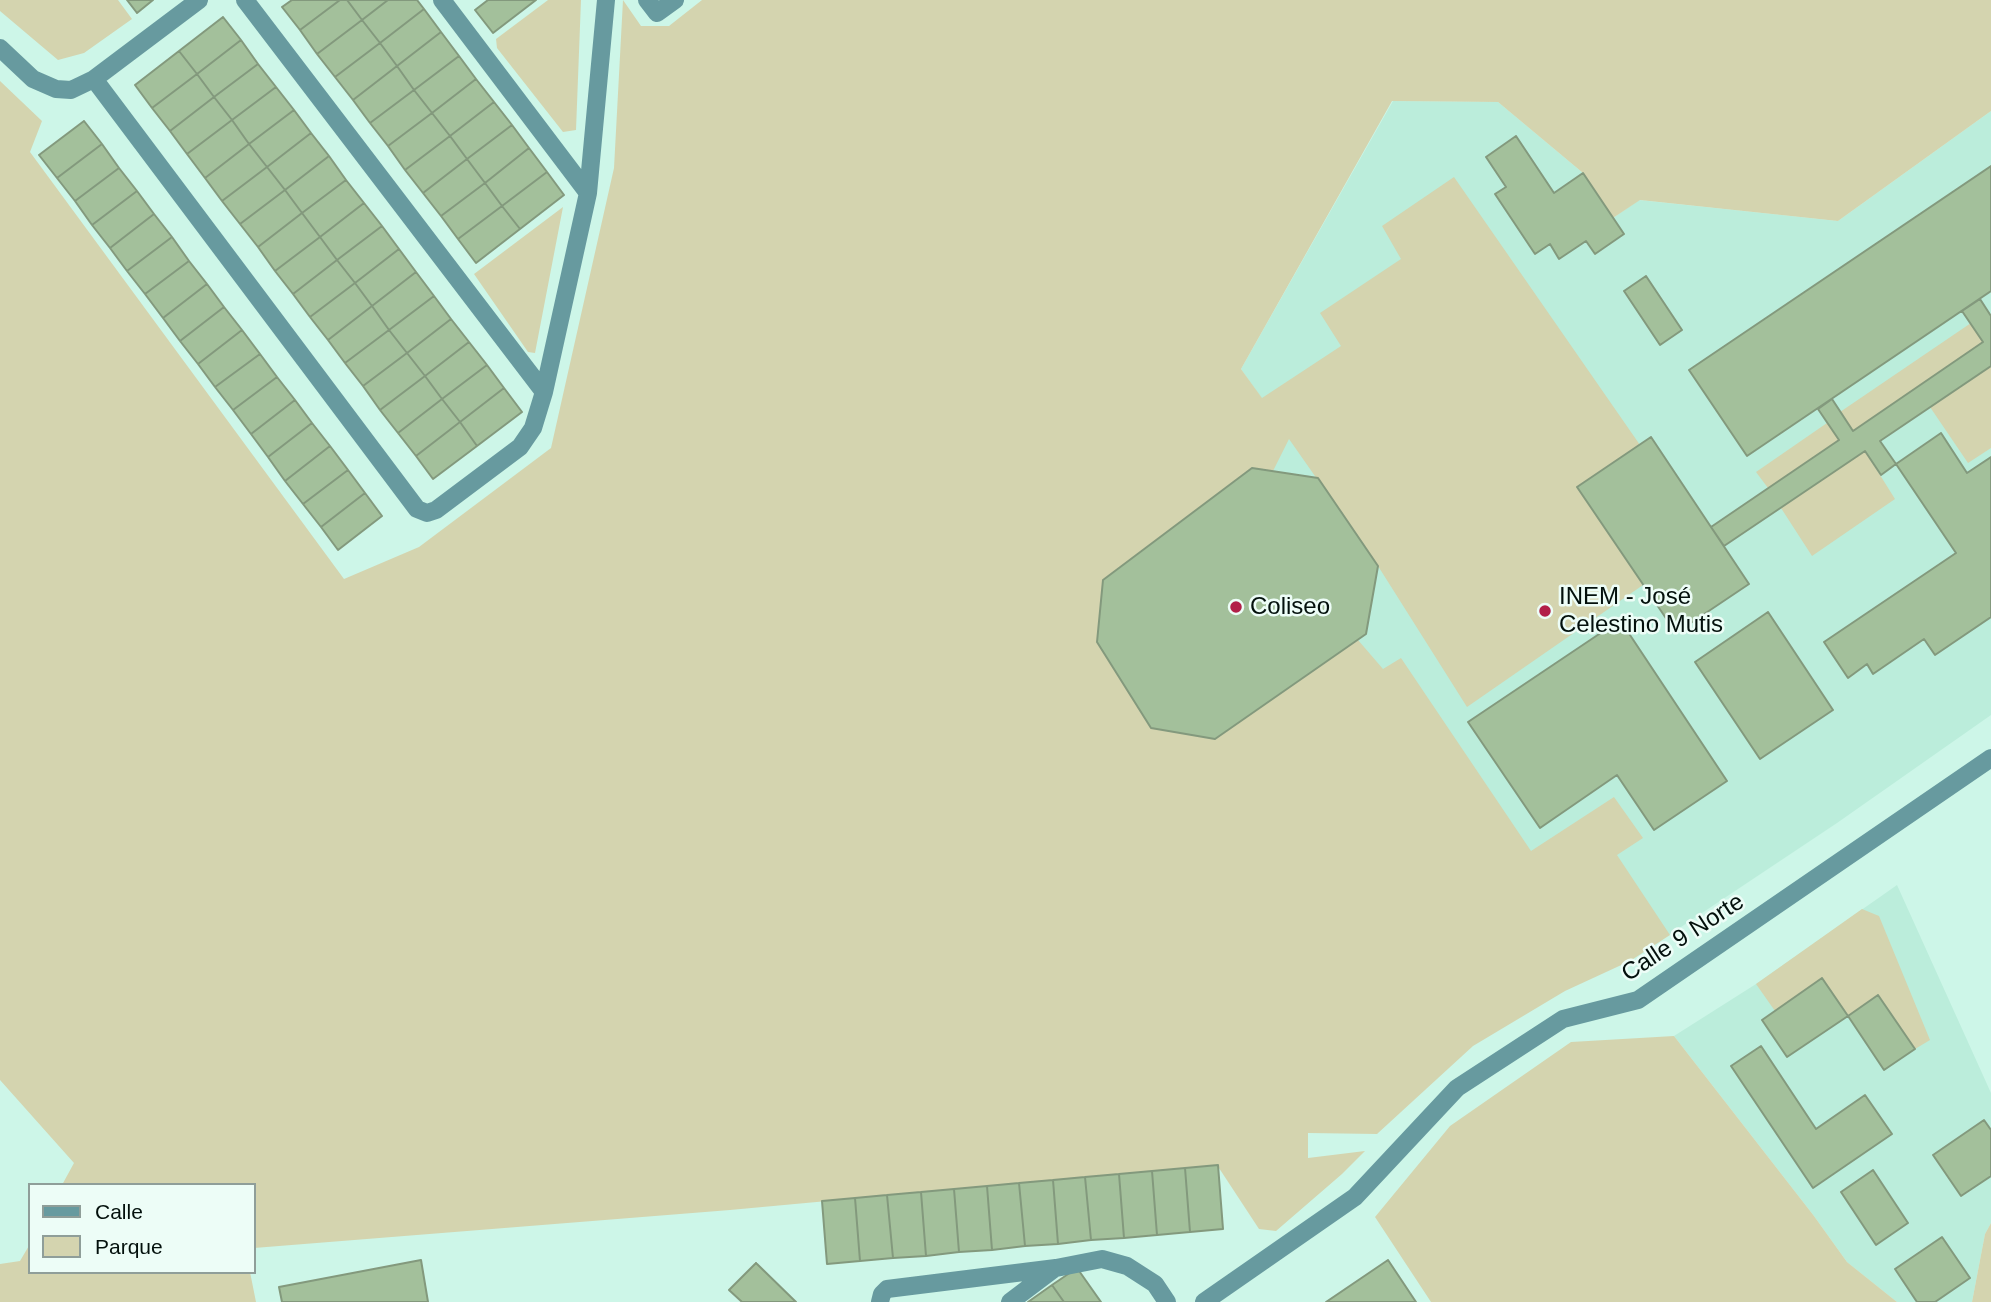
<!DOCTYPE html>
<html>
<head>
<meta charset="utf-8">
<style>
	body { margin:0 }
	#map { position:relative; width:1991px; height:1302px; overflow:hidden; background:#cdf6e8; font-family:Helvetica,sans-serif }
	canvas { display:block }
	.legend { position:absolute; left:28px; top:1183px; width:228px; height:91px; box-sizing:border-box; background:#edfdf7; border:2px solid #8f9e99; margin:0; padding:9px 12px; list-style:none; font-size:21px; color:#03100c }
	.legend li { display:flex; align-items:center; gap:14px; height:35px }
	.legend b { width:35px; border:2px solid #8f9e99 }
</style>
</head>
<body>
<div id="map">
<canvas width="1991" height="1302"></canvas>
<ul class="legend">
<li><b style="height:9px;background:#679a9f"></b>Calle</li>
<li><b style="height:19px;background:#d4d4af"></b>Parque</li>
</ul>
</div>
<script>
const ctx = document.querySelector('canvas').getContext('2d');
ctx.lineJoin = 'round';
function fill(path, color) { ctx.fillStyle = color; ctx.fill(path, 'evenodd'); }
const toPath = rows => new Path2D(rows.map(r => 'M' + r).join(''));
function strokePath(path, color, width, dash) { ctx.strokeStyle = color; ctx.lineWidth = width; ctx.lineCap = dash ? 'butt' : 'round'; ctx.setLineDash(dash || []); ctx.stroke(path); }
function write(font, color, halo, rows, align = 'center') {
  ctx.font = font + ' Helvetica,sans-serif'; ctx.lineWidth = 5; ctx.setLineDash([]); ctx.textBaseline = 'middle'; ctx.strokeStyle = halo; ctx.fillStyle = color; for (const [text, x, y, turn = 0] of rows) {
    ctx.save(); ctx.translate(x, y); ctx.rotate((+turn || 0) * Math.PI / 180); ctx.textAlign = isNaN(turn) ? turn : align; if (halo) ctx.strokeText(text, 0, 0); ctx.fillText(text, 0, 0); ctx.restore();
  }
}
fill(toPath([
	[1393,101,1498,102,1583,173,1613,218,1639,200,1838,221,1991,111,1991,715,1837,823,1630,961,1589,939,1308,1133,1308,1158,1119,1174,1151,728,1097,642,1103,580,1252,468,1262,399,1241,369],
	[1897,885,1991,1093,1991,1223,1985,1234,1972,1302,1897,1302,1847,1262,1814,1216,1674,1036,1756,984]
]), '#bbeddb');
fill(toPath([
	[0,0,118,0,132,19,84,53,58,60,0,11],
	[548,0,581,0,576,130,563,132,497,48,496,39],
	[623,0,641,26,669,26,702,0,1991,0,1991,111,1838,221,1640,200,1613,218,1583,173,1498,102,1392,101,1241,369,1262,398,1341,346,1320,313,1401,259,1382,226,1454,177,1640,445,1578,487,1643,585,1467,707,1378,566,1289,439,1273,471,1252,468,1103,580,1097,642,1151,728,1215,739,1358,640,1383,669,1401,658,1531,851,1614,797,1643,838,1617,855,1670,935,1630,961,1565,991,1473,1046,1377,1134,1308,1133,1308,1158,1365,1151,1342,1174,1276,1231,1259,1229,1217,1165,730,1210,254,1248,254,1185,62,1185,74,1163,0,1080,0,81,42,121,30,152,344,579,419,547,551,448,614,168],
	[563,207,535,353,528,352,474,274],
	[1971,323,1983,342,1853,431,1840,412],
	[1991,366,1991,448,1968,463,1930,407],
	[1827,423,1839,440,1768,488,1756,472],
	[1865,451,1895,499,1812,556,1781,508],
	[1862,909,1879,916,1930,1040,1915,1049,1878,995,1848,1016,1822,978,1775,1011,1756,984],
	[1674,1036,1814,1216,1847,1262,1897,1302,1431,1302,1375,1217,1450,1126,1571,1042],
	[1991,1223,1991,1302,1972,1302,1985,1234],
	[30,1244,30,1272,250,1272,256,1302,0,1302,0,1264,20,1261]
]), '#d4d4af');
const building = toPath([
	[127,0,153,0,137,13,127,0],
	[292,0,340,0,300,30,282,7,292,0],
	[340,0,347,0,362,20,317,54,300,30,340,0],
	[347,0,388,0,362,20,347,0],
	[388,0,417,0,424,9,380,43,362,20,388,0],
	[488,0,536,0,493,33,475,10,488,0],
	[424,9,441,32,397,66,380,43,424,9],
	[223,17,241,40,197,74,179,51,223,17],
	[362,20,380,43,335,77,317,54,362,20],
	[441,32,459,56,414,90,397,66,441,32],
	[241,40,258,64,214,97,197,74,241,40],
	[380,43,397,66,353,100,335,77,380,43],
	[179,51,197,74,152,108,135,85,179,51],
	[459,56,476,79,432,113,414,90,459,56],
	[258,64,276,87,232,120,214,97,258,64],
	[397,66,414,90,370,123,353,100,397,66],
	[197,74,214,97,170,131,152,108,197,74],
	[476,79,494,102,450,136,432,113,476,79],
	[276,87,294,110,249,144,232,120,276,87],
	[414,90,432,113,388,146,370,123,414,90],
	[214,97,232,120,187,154,170,131,214,97],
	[494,102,512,125,467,159,450,136,494,102],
	[294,110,311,133,267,167,249,144,294,110],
	[432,113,450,136,405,170,388,146,432,113],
	[232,120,249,144,205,178,187,154,232,120],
	[84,121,102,144,57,178,39,155,84,121],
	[512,125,529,148,485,183,467,159,512,125],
	[311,133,329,156,285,190,267,167,311,133],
	[450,136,467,159,423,193,405,170,450,136],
	[1516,136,1554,193,1583,173,1624,234,1595,254,1586,241,1559,259,1550,244,1535,254,1495,194,1506,187,1486,157,1516,136],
	[102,144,119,168,75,201,57,178,102,144],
	[249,144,267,167,222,201,205,178,249,144],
	[529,148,547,172,502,206,485,183,529,148],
	[329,156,346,180,302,213,285,190,329,156],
	[467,159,485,183,441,216,423,193,467,159],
	[1991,166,1991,291,1747,456,1689,370,1991,166],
	[267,167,285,190,240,224,222,201,267,167],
	[119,168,137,191,92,225,75,201,119,168],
	[547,172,564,195,520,229,502,206,547,172],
	[346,180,364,203,320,237,302,213,346,180],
	[485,183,502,206,458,239,441,216,485,183],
	[285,190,302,213,258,247,240,224,285,190],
	[137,191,154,214,110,248,92,225,137,191],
	[364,203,382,226,337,260,320,237,364,203],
	[502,206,520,229,476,263,458,239,502,206],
	[302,213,320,237,275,271,258,247,302,213],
	[154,214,172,237,127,271,110,248,154,214],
	[382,226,399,249,355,283,337,260,382,226],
	[172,237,189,261,145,294,127,271,172,237],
	[320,237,337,260,293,294,275,271,320,237],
	[399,249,416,272,372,306,355,283,399,249],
	[337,260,355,283,310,317,293,294,337,260],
	[189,261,207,284,163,318,145,294,189,261],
	[416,272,434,296,389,330,372,306,416,272],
	[1646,276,1682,330,1660,345,1624,291,1646,276],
	[355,283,372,306,328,340,310,317,355,283],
	[207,284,224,307,180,341,163,318,207,284],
	[434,296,451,319,407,353,389,330,434,296],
	[1980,299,1991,316,1991,366,1880,441,1896,464,1881,475,1865,451,1724,546,1711,527,1839,440,1818,409,1832,399,1853,431,1983,342,1962,311,1980,299],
	[372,306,389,330,345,363,328,340,372,306],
	[224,307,242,330,198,364,180,341,224,307],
	[451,319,469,342,425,376,407,353,451,319],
	[242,330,260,354,215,387,198,364,242,330],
	[389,330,407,353,363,386,345,363,389,330],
	[469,342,487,365,442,399,425,376,469,342],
	[407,353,425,376,380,410,363,386,407,353],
	[260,354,277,377,233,410,215,387,260,354],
	[487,365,504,388,460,422,442,399,487,365],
	[425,376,442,399,398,433,380,410,425,376],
	[277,377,295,400,251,434,233,410,277,377],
	[504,388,522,412,477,446,460,422,504,388],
	[442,399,460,422,416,456,398,433,442,399],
	[295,400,312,423,268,457,251,434,295,400],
	[460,422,477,446,433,479,416,456,460,422],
	[312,423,330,446,285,481,268,457,312,423],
	[1941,433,1967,473,1991,457,1991,617,1935,655,1924,639,1873,674,1867,664,1848,678,1824,642,1956,553,1896,464,1941,433],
	[1651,437,1749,584,1676,633,1577,487,1651,437],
	[330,446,348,470,303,504,285,481,330,446],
	[1252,468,1318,478,1378,566,1366,634,1215,739,1151,728,1097,642,1103,580,1252,468],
	[348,470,365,493,321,527,303,504,348,470],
	[365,493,382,516,338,550,321,527,365,493],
	[1768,612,1833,710,1760,759,1695,662,1768,612],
	[1620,620,1727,781,1654,830,1617,775,1540,828,1468,722,1620,620],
	[1822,978,1848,1016,1787,1057,1762,1020,1822,978],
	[1878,995,1915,1049,1884,1070,1848,1016,1878,995],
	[1761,1046,1816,1129,1865,1095,1892,1134,1813,1188,1731,1066,1761,1046],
	[1984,1120,1991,1130,1991,1176,1961,1196,1933,1155,1984,1120],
	[1218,1165,1223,1229,1190,1232,1185,1168,1218,1165],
	[1185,1168,1190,1232,1157,1235,1152,1171,1185,1168],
	[1873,1170,1908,1223,1876,1245,1841,1192,1873,1170],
	[1152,1171,1157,1235,1124,1238,1119,1174,1152,1171],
	[1119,1174,1124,1238,1091,1240,1085,1177,1119,1174],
	[1085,1177,1091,1240,1058,1244,1053,1180,1085,1177],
	[1053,1180,1058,1244,1025,1246,1019,1183,1053,1180],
	[1019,1183,1025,1246,992,1250,987,1186,1019,1183],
	[987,1186,992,1250,959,1252,954,1189,987,1186],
	[954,1189,959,1252,926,1256,921,1192,954,1189],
	[921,1192,926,1256,893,1258,887,1195,921,1192],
	[887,1195,893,1258,860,1261,855,1198,887,1195],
	[855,1198,860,1261,827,1264,822,1201,855,1198],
	[1942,1237,1970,1278,1935,1302,1917,1302,1895,1269,1942,1237],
	[421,1260,428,1302,282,1302,279,1287,421,1260],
	[1388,1260,1416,1302,1326,1302,1388,1260],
	[756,1263,796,1302,742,1302,729,1290,756,1263],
	[1077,1268,1101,1302,1064,1302,1052,1285,1077,1268],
	[1052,1285,1064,1302,1028,1302,1052,1285]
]);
fill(building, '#a3c09b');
strokePath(building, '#83997d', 2);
strokePath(toPath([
	[245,0,544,392],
	[442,0,588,193],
	[647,0,657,13,675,0],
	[0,48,33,79,56,89,71,90,94,79,199,0],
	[94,79,417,509,427,513,436,510,520,447,533,428,544,392,588,193,606,0],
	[880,1302,882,1294,887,1289,1056,1268,1102,1259,1127,1266,1155,1284,1167,1302],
	[1010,1302,1055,1268],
	[1204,1302,1355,1197,1457,1088,1563,1019,1638,1000,1991,758]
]), '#679a9f', 18);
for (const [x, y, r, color] of [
	[1236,607,7,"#b21f48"],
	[1545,611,7,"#b21f48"]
]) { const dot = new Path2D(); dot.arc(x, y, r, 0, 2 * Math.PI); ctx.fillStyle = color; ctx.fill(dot); strokePath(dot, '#edfdf7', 2.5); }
write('24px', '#03100c', '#edfdf7', [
	["INEM - José",1559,597],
	["Celestino Mutis",1559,625],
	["Coliseo",1250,607]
], 'left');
write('24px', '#03100c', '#edfdf7', [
	["Calle 9 Norte",1683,938,-33]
]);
</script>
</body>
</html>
